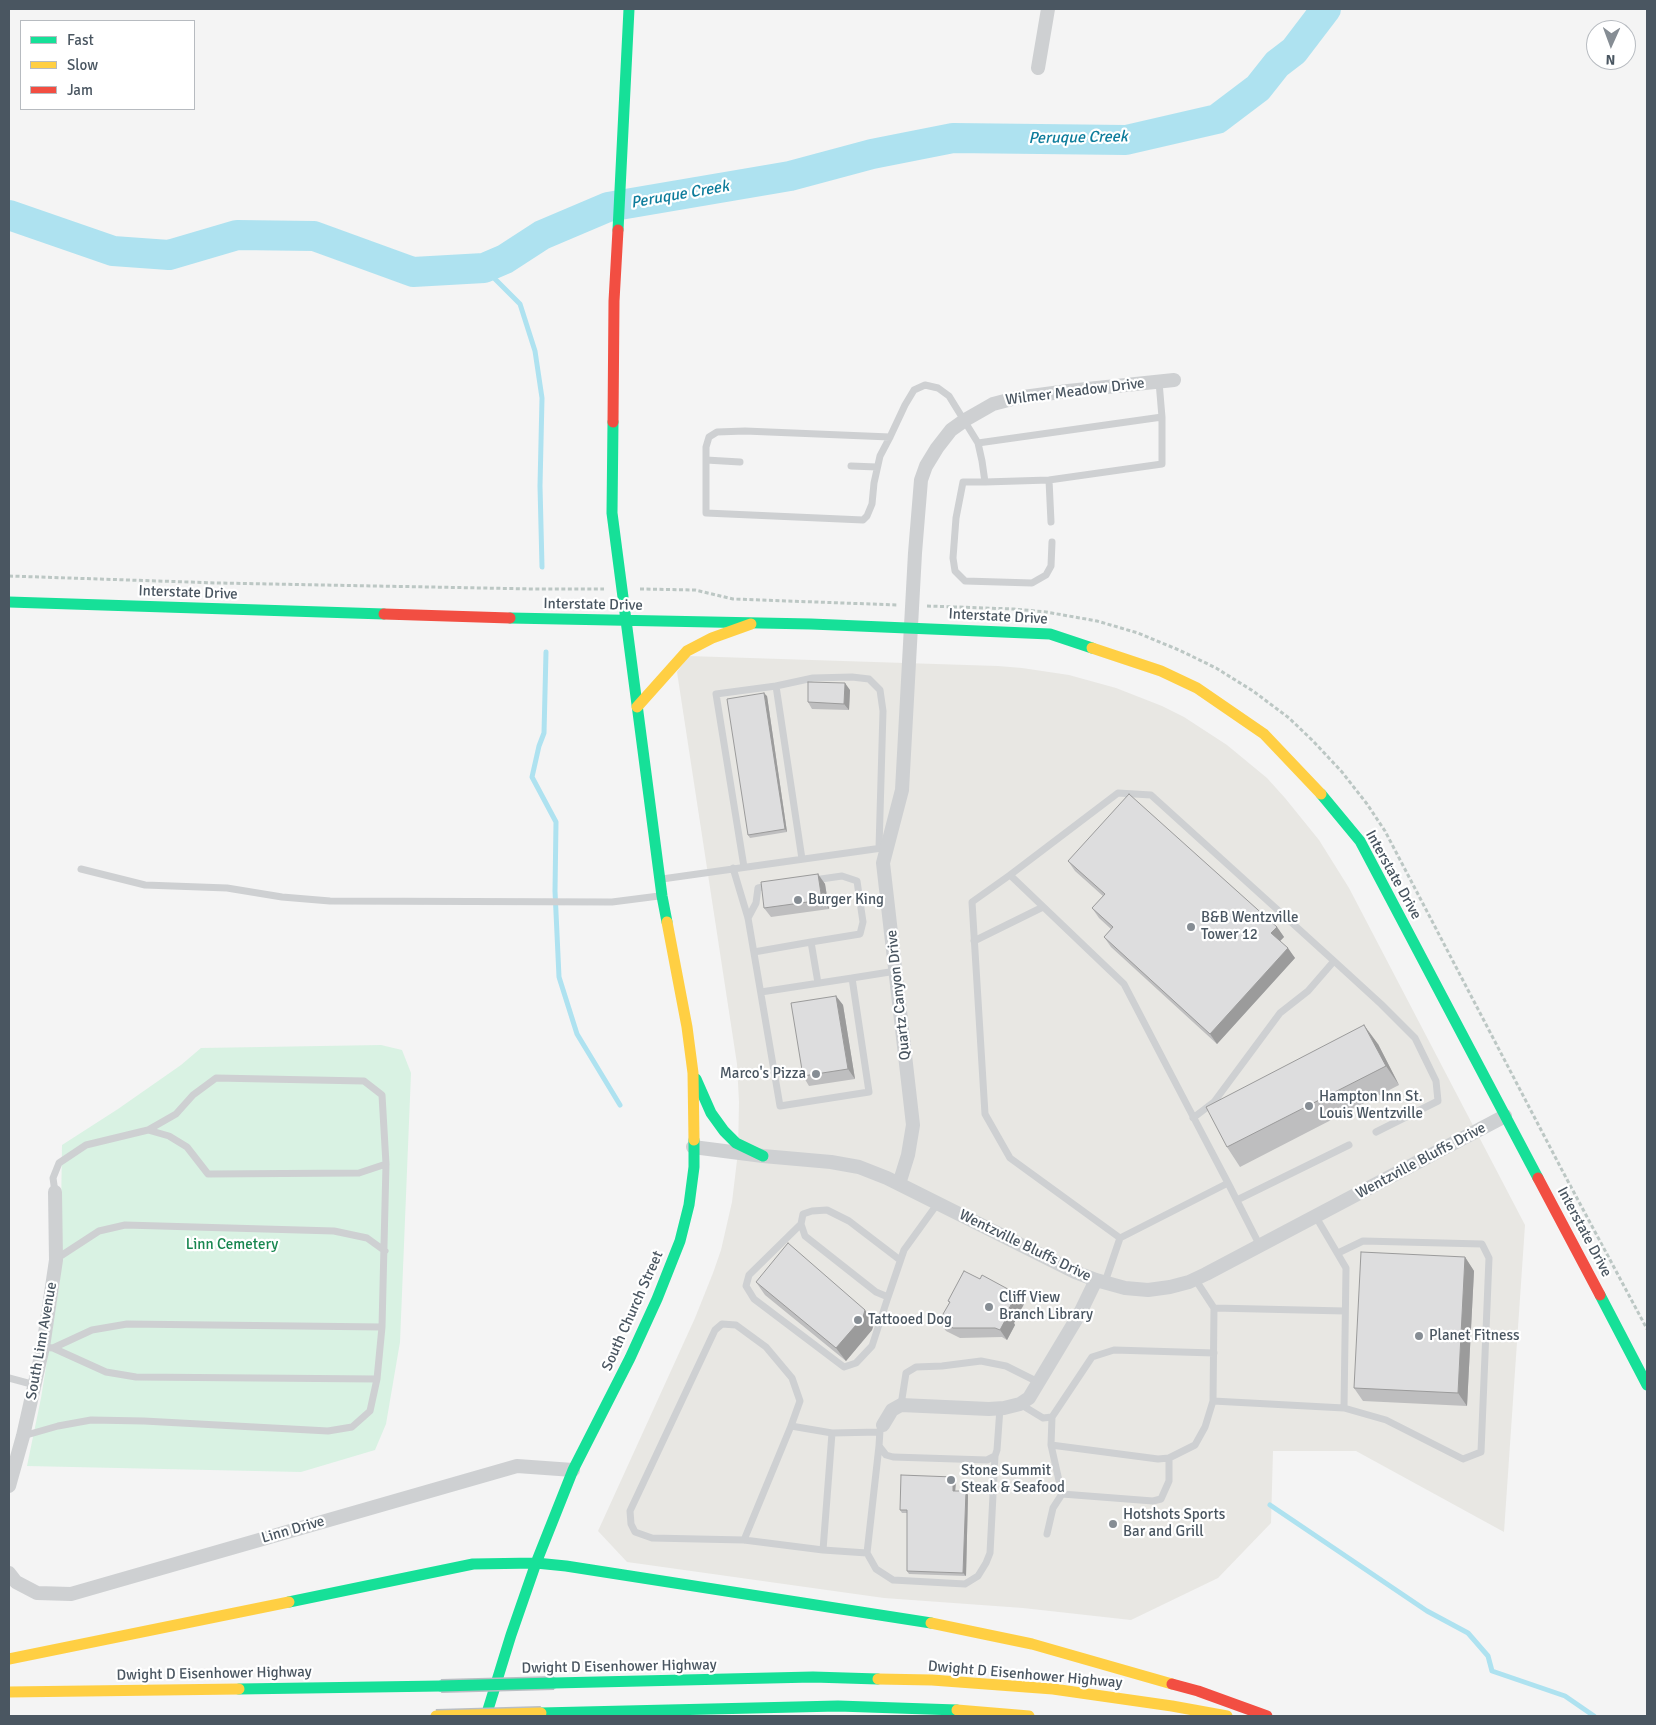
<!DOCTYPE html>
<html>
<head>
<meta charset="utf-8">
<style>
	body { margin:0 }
	#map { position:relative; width:1656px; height:1725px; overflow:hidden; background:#f4f4f4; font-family:Signika,sans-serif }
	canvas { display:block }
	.frame { position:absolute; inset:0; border:10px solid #4a5661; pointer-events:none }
	.legend { position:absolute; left:20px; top:20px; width:175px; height:90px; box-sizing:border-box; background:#fff; border:1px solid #b7bbc0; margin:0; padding:6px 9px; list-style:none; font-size:15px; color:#4a5661 }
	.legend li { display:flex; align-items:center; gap:10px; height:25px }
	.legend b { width:25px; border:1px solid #b7bbc0 }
	.north { position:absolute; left:1586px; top:20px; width:50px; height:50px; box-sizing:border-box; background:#fff; border:1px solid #b7bbc0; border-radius:50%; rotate:182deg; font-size:14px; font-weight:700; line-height:20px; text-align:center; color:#4a5661 }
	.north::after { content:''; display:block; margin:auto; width:18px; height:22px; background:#868d94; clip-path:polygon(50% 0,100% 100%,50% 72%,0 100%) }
</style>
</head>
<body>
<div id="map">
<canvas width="1656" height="1725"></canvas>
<div class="frame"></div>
<ul class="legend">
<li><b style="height:6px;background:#16e098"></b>Fast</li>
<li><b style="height:6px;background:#ffcf43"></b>Slow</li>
<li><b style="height:6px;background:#f24e42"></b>Jam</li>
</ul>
<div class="north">N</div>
</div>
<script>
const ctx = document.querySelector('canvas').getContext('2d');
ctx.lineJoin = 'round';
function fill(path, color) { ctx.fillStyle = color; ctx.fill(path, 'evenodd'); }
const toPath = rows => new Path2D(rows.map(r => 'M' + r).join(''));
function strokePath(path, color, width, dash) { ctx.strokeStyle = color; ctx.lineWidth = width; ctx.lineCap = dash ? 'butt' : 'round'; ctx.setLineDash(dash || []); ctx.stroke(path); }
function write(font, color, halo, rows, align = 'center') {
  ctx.font = font + ' Signika,sans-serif'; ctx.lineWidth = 4.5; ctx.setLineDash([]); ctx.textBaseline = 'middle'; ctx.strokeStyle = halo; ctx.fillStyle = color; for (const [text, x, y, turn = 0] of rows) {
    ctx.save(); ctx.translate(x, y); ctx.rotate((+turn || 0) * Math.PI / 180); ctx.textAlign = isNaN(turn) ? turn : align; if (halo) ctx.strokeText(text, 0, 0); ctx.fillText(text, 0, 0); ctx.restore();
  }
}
fill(toPath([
	[688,656,998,666,1022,668,1069,675,1116,688,1162,706,1184,717,1227,745,1267,778,1285,798,1319,840,1349,888,1525,1225,1504,1532,1356,1451,1273,1451,1271,1523,1218,1578,1131,1620,1023,1608,884,1598,627,1562,598,1531,695,1318,713,1273,721,1250,732,1202,738,1152,739,1102,737,1064,677,672]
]), '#e8e7e3');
fill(toPath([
	[381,1045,402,1050,411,1073,400,1342,386,1424,375,1450,301,1472,27,1466,41,1398,60,1281,62,1145,118,1109,181,1065,201,1048]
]), '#d9f2e3');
strokePath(toPath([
	[484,268,520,304,535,351,542,398,540,486,542,567],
	[546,652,544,733,539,746,532,777,556,822,555,891,559,977,577,1034,620,1105],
	[1270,1505,1427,1611,1468,1633,1488,1656,1492,1671,1565,1696,1594,1716]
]), '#aee2f0', 5);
strokePath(toPath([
	[9,215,113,251,169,255,237,235,314,236,413,272,484,268,505,259,542,235,608,207,790,176,872,154,953,138,1126,140,1217,119,1258,88,1277,64,1294,51,1326,9]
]), '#aee2f0', 30);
strokePath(toPath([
	[9,576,218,583,535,589,604,589],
	[640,589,695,590,733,599,898,605],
	[927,606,1014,609,1046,612,1097,621,1138,633,1179,650,1216,668,1253,691,1289,718,1313,741,1342,772,1367,804,1385,831,1563,1172,1647,1329]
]), '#bcc7c4', 3, [4, 2.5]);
strokePath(toPath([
	[1159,382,1162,417],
	[890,437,745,431,717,432,709,437,706,447,706,513,863,520,867,516,872,504,874,483,880,456,890,437,905,405,914,390,925,385,938,388,949,396,978,443,982,461,985,482,963,482,956,518,953,558,955,571,965,581,1032,583,1046,575,1051,566,1052,542],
	[978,443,1162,417,1162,464,1049,480,985,482],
	[706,460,740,462],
	[851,466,877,467],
	[1049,480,1051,522],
	[776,686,813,678,852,677,869,679,880,690,883,711,879,848],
	[744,867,716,694,776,686,802,859],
	[733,868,748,918,780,1106,869,1092,852,978,896,971],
	[81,869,145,885,227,888,282,897,330,901,612,902,659,896],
	[1010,875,1118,793,1151,795,1334,961,1308,991,1280,1013,1214,1102,1193,1118],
	[662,879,882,848],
	[748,918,756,903,758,888,768,886],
	[974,941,1043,907],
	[811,942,860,934,863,922,857,881,842,876,814,880],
	[754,952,811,942,818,983],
	[1334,961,1381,1004,1415,1038,1436,1081,1438,1101,1376,1132],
	[761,992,852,978],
	[148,1130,169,1136,187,1147,208,1174,359,1173,386,1164],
	[1228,1183,1120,1238,1010,1158,985,1114,972,902,1010,875,1124,984,1163,1059,1186,1103,1228,1183,1260,1246],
	[1237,1200,1349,1145],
	[801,1224,749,1275,746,1286,754,1299,844,1367,856,1363,872,1346,888,1297],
	[1338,1253,1363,1241,1482,1244,1489,1258,1481,1452,1463,1459,1386,1420,1344,1408],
	[56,1259,99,1231,125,1225,334,1231,367,1238,385,1251],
	[900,1260,849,1221,827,1210,812,1211,803,1214,801,1224,805,1236,876,1292,888,1297,904,1250,938,1203],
	[1195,1279,1214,1308,1213,1401,1344,1408,1346,1268,1316,1217],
	[1105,1282,1120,1238],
	[1214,1308,1345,1311],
	[43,1347,53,1348,92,1330,127,1324,382,1327],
	[53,1348,106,1372,136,1377,377,1379],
	[9,1378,35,1385],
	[1020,1404,1043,1418,1052,1417,1051,1445,1158,1459,1169,1458,1195,1445,1205,1427,1213,1401],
	[901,1405,906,1373,916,1367,942,1366,981,1361,1006,1366,1038,1382],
	[1052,1417,1092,1357,1114,1350,1214,1353],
	[880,1430,879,1446,886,1455,893,1457,987,1460,995,1456,997,1450,1000,1408],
	[23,1436,58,1426,91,1420,144,1421,328,1431,352,1427,370,1411,377,1379,382,1327,386,1164,382,1095,364,1081,216,1078,193,1095,176,1114,148,1130,86,1145,59,1163,53,1178,55,1192],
	[879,1446,867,1553,876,1569,893,1580,965,1584,978,1576,986,1563,990,1553,995,1456],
	[1062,1494,1153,1501,1161,1499,1169,1481,1169,1458],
	[1047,1534,1053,1508,1062,1494,1051,1445],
	[744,1540,791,1426],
	[823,1550,744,1540,652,1538,635,1532,631,1524,630,1511,715,1330,722,1324,736,1325,766,1347,792,1378,800,1401,791,1426,832,1433],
	[867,1553,823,1550,832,1433,879,1432]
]), '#ced0d2', 7);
strokePath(toPath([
	[1038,68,1048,9],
	[693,1147,763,1156,831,1162,859,1167,887,1178,1075,1272,1096,1280,1125,1288,1148,1290,1170,1287,1189,1282,1206,1274,1505,1116],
	[899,1184,908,1155,913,1125,883,863,902,790,915,553,921,480,926,466,937,448,951,430,965,420,993,404,1016,398,1068,391,1174,380],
	[883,1425,892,1410,901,1405,989,1409,1004,1408,1020,1404,1029,1398,1080,1313,1096,1280],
	[9,1486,23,1436,43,1347,56,1260,55,1192],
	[9,1573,16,1582,37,1593,71,1594,517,1466,573,1470]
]), '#ced0d2', 14);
strokePath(toPath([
	[618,230,629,9],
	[613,422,612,513,662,896,667,922],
	[9,602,384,614],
	[510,618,811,624,1050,634,1092,648],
	[1321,794,1360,841,1538,1178],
	[696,1079,711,1113,724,1131,736,1143,763,1156],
	[1600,1295,1647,1385],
	[289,1602,473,1564,536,1563,566,1566,931,1623],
	[554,1683,813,1677,878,1679],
	[239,1689,441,1686],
	[541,1713,838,1706,957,1710],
	[486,1716,511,1635,536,1563,573,1470,630,1358,657,1299,680,1241,689,1205,694,1167,694,1140]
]), '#16e098', 11);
strokePath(toPath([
	[1092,648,1161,671,1197,688,1264,734,1321,794],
	[637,707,687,651,712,638,751,624],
	[667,922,687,1027,693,1073,694,1140],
	[931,1623,1032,1644,1172,1684],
	[9,1659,289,1602],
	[878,1679,932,1680,1053,1689,1172,1706,1227,1716],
	[9,1692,239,1689],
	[957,1710,1029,1716]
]), '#ffcf43', 11);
strokePath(toPath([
	[613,422,614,301,618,230],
	[384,614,510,618],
	[1538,1178,1600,1295],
	[1172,1684,1198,1691,1267,1716]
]), '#f24e42', 11);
const fastBridge = toPath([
	[441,1686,554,1683]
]);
const slowBridge = toPath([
	[436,1716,541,1713]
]);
strokePath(fastBridge, '#b9bec3', 14, []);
strokePath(slowBridge, '#b9bec3', 14, []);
strokePath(fastBridge, '#16e098', 11);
strokePath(slowBridge, '#ffcf43', 11);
fill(toPath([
	[850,690,849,710,812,709,808,702],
	[767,696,787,832,750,838,748,835],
	[1068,861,1277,927,1284,937,1280,941,1295,958,1217,1044,1111,947,1104,937,1111,929,1099,918,1092,908,1103,896,1075,871],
	[818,874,825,884,829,909,771,917,764,908],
	[836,996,843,1005,855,1079,809,1086,803,1076],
	[1378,1044,1399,1085,1240,1167,1227,1147],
	[1465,1257,1474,1271,1467,1406,1363,1401,1354,1388],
	[980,1279,1017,1294,1024,1304,1014,1323,1015,1325,1007,1340,1002,1337,960,1338,946,1331,939,1321,950,1303,948,1301],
	[756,1282,874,1323,872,1330,846,1361,765,1295],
	[953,1477,956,1480,955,1491,968,1495,966,1576,909,1574,907,1571,907,1513,902,1513,900,1510]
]), '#bebebf');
fill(toPath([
	[845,683,850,690,849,710,844,704],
	[764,693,767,696,787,832,785,829],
	[818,874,825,884,829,909,822,900],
	[1277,927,1284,937,1278,943,1271,933],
	[1288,948,1295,958,1217,1044,1210,1034],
	[836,996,843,1005,855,1079,848,1069],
	[1364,1025,1378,1044,1399,1085,1386,1066],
	[1465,1257,1474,1271,1467,1406,1458,1393],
	[1017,1294,1024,1304,1014,1323,1015,1325,1007,1340,1000,1330,1006,1314],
	[865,1310,874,1323,872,1330,846,1361,836,1348],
	[953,1477,956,1480,955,1494,953,1491],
	[966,1491,968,1495,966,1576,963,1573]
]), '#9b9b9b');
const building = toPath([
	[808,682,845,683,844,704,808,702,808,682],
	[764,693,785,829,748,835,727,699,764,693],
	[1129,794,1277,927,1271,933,1288,948,1210,1034,1104,937,1113,927,1092,908,1105,894,1068,861,1129,794],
	[818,874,822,900,764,908,761,882,818,874],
	[836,996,848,1069,803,1076,791,1003,836,996],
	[1364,1025,1386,1066,1227,1147,1206,1107,1364,1025],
	[788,1243,865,1310,863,1317,836,1348,756,1282,788,1243],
	[1361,1252,1465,1257,1458,1393,1354,1388,1361,1252],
	[964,1271,980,1279,982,1275,1017,1294,1006,1314,1008,1315,1000,1330,995,1328,953,1328,939,1321,950,1302,948,1301,964,1271],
	[901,1475,953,1477,953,1491,966,1491,963,1573,907,1571,907,1510,900,1510,901,1475]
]);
fill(building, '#ddddde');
strokePath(building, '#9b9b9b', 1);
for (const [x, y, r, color] of [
	[798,900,5,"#868d94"],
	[1191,927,5,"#868d94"],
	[816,1074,5,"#868d94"],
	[1309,1106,5,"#868d94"],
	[989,1307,5,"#868d94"],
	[858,1320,5,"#868d94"],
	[1419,1336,5,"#868d94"],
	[951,1480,5,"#868d94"],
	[1113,1524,5,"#868d94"]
]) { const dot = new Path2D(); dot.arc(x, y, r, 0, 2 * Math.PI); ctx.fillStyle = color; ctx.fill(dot); strokePath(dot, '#fff', 2); }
write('15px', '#4a5661', '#fff', [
	["Wilmer Meadow Drive",1075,392,-7],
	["Interstate Drive",188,593,2],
	["Interstate Drive",593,605,1],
	["Interstate Drive",998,617,3],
	["Interstate Drive",1393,875,61],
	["Quartz Canyon Drive",899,995,-96],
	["Wentzville Bluffs Drive",1421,1161,-28],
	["Interstate Drive",1584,1232,62],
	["Wentzville Bluffs Drive",1025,1246,26],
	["South Church Street",633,1311,-66],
	["South Linn Avenue",42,1341,-80],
	["Linn Drive",293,1530,-16],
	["Dwight D Eisenhower Highway",619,1667,-1],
	["Dwight D Eisenhower Highway",214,1674,-1],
	["Dwight D Eisenhower Highway",1025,1675,5]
]);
write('15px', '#4a5661', '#fff', [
	["Burger King",808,900],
	["B&B Wentzville",1201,918],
	["Tower 12",1201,935],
	["Marco's Pizza",806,1074,"right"],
	["Hampton Inn St.",1319,1097],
	["Louis Wentzville",1319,1114],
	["Cliff View",999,1298],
	["Branch Library",999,1315],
	["Tattooed Dog",868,1320],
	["Planet Fitness",1429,1336],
	["Stone Summit",961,1471],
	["Steak & Seafood",961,1488],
	["Hotshots Sports",1123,1515],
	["Bar and Grill",1123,1532]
], 'left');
write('15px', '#17864f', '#fff', [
	["Linn Cemetery",232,1245]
]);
write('italic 16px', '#0c7c9b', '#fff', [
	["Peruque Creek",1078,138,-1],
	["Peruque Creek",680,195,-10]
]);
</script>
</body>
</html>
